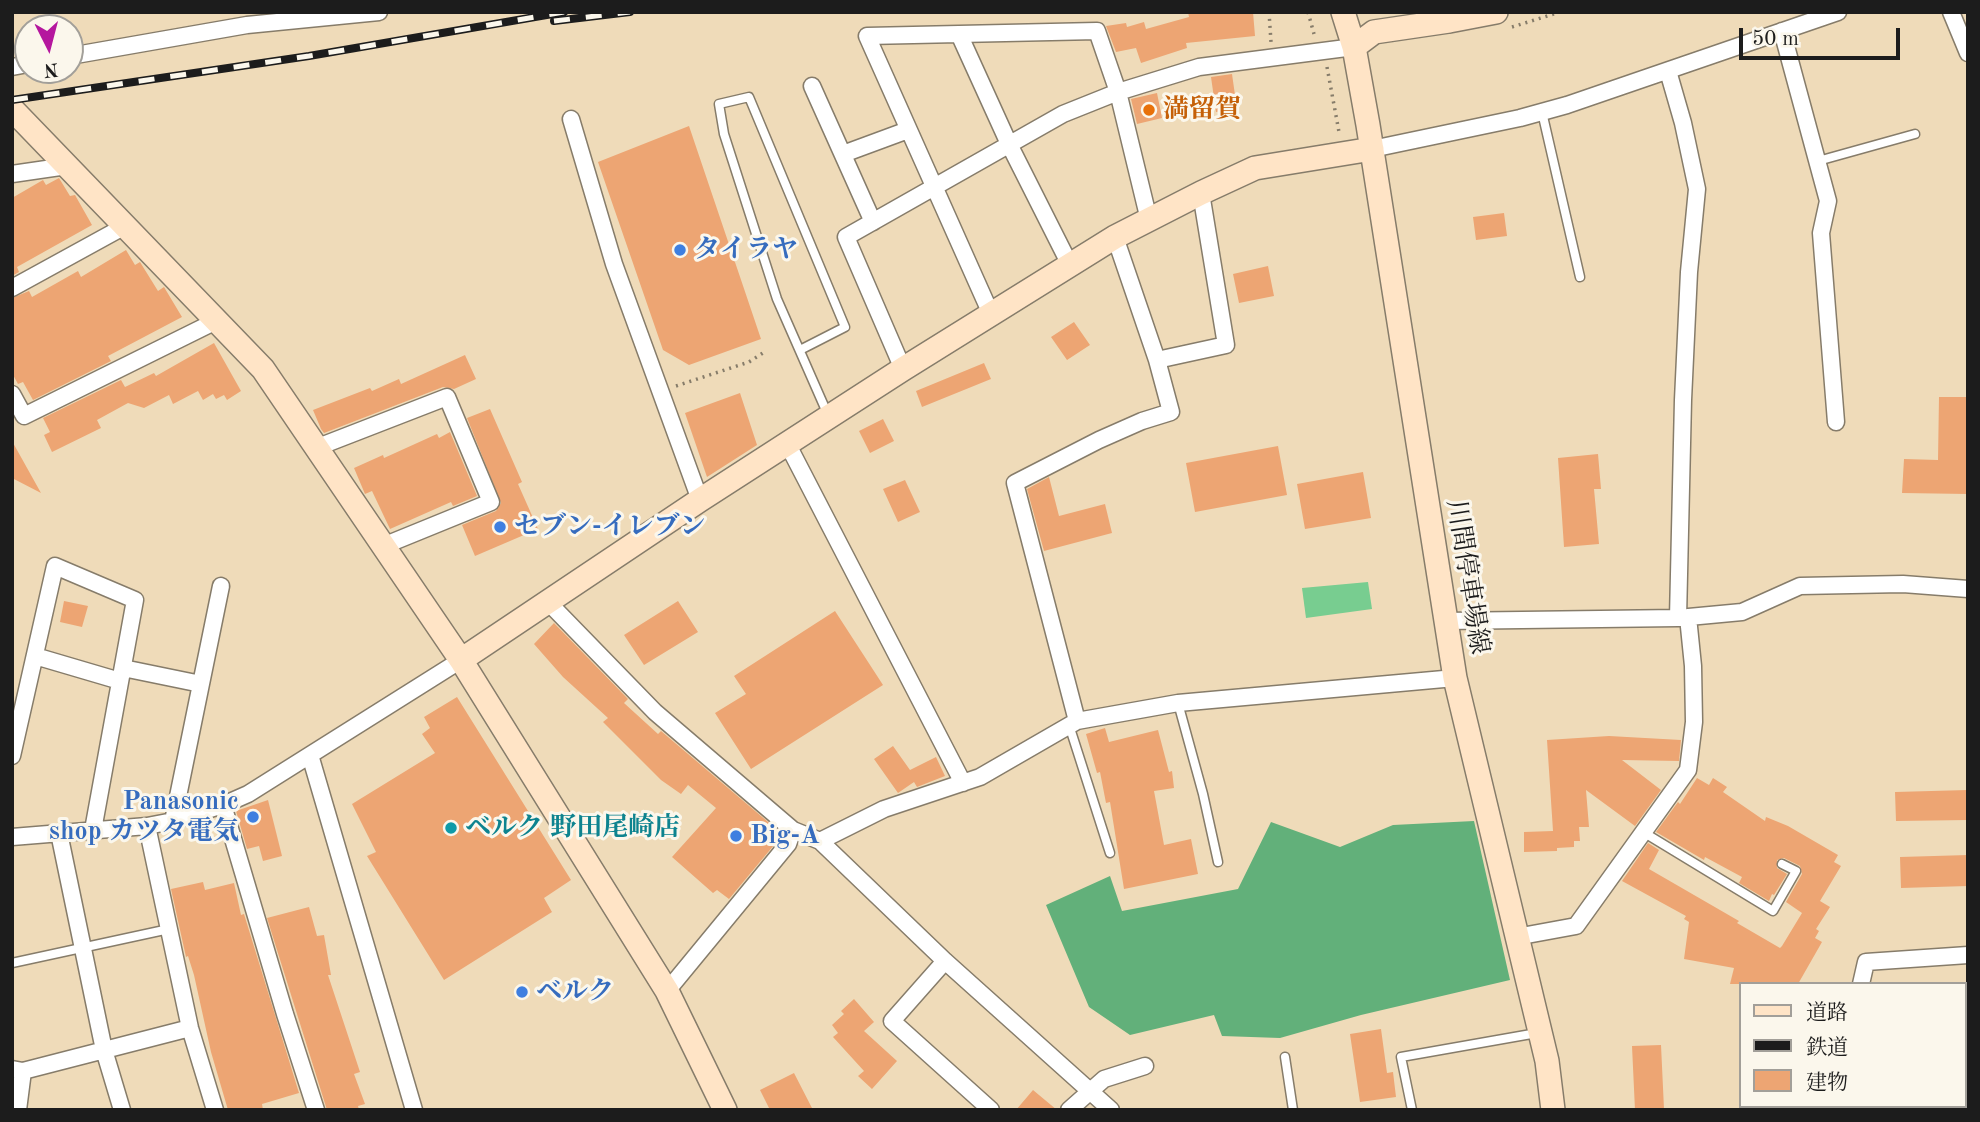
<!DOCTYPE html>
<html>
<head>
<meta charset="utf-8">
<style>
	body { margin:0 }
	#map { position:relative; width:1980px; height:1122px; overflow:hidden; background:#efdbb9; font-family:"Old Standard TT","Noto Serif JP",serif }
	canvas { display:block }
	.frame { position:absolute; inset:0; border:14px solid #1c1c1c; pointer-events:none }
	.legend { position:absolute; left:1739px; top:982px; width:228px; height:126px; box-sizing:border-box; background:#fbf7ec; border:2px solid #a29f99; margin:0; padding:9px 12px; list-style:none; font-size:21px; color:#1c1c1c }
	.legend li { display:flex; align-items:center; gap:14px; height:35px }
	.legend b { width:35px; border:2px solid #a29f99 }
	.north { position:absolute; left:14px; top:14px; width:70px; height:70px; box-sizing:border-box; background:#fbf7ec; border:2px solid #a29f99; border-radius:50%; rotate:174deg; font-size:19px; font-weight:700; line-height:28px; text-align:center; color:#1c1c1c }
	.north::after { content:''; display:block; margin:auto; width:24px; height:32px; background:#b5179e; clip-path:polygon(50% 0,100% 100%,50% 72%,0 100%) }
	.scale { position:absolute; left:1739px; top:28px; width:161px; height:32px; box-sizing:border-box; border:4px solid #1c1c1c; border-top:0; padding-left:9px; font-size:21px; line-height:24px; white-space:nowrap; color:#1c1c1c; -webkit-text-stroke:5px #fbf7ec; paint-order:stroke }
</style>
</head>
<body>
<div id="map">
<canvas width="1980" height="1122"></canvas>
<div class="frame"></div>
<ul class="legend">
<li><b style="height:9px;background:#ffe4c6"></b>道路</li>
<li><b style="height:9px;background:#1c1c1c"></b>鉄道</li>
<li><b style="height:19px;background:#eda573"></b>建物</li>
</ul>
<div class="north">N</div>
<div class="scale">50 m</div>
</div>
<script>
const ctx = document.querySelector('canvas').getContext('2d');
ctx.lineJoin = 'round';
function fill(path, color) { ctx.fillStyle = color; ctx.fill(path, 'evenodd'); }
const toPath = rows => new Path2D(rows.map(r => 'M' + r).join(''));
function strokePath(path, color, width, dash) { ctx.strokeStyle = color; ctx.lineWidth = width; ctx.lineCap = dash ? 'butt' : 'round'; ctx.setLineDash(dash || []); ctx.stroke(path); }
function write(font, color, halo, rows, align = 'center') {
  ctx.font = font + ' "Old Standard TT","Noto Serif JP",serif'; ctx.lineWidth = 6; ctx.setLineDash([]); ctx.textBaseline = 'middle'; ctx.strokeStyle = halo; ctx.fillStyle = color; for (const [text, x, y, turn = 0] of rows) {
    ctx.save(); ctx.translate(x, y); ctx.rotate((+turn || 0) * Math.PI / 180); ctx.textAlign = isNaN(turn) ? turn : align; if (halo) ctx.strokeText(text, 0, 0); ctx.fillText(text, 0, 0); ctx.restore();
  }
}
fill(toPath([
	[1368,582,1372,609,1306,618,1302,588]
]), '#78cd90');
fill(toPath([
	[1474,821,1510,980,1361,1015,1280,1038,1222,1036,1214,1015,1130,1035,1089,1007,1046,905,1110,876,1122,911,1238,889,1271,822,1340,847,1393,825]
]), '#62b07a');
fill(toPath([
	[1188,12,1253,12,1255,36,1186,43,1187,48,1141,63,1136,48,1116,52,1106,26,1126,23,1127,27,1144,22,1146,29,1189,17],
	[1232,74,1237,109,1216,112,1211,77],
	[1157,93,1162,118,1137,124,1131,99],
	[689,126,761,339,689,365,663,350,598,162],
	[59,178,70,196,75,195,92,225,17,267,19,272,12,276,12,198,43,180,46,185],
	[1504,213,1507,236,1476,240,1473,217],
	[126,250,135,265,140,262,158,291,164,287,182,317,108,356,111,361,33,400,23,382,18,384,12,373,12,298,29,291,32,297,78,271,81,277],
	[1268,266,1274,296,1239,303,1233,274],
	[1074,322,1090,345,1067,360,1051,337],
	[214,343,241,391,227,400,224,395,216,399,213,394,203,400,198,391,173,404,169,395,144,408,128,403,97,420,101,428,52,452,44,435,50,432,43,418,121,380,125,387,154,373,156,376],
	[465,355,476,379,454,389,443,387,324,433,321,429,313,410,370,388,372,391,399,379,401,384],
	[984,363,991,379,922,407,916,391],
	[740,393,757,445,707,477,685,413],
	[1939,397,1968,397,1968,494,1902,493,1904,459,1938,460],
	[490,409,522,482,518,484,538,529,475,556,462,525,496,511,501,503,467,418],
	[883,419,894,441,870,453,859,431],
	[450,432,477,496,453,506,451,502,390,529,372,491,365,494,354,468,383,455,384,458,437,434,439,438],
	[12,441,41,493,12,478],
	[1278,446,1287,495,1195,512,1186,463],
	[1598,454,1601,489,1594,489,1599,544,1564,547,1558,458],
	[1363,472,1371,518,1305,529,1297,484],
	[1049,477,1059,516,1105,504,1112,533,1044,551,1027,489],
	[905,480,920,512,898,522,883,489],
	[64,601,88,606,82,627,60,622],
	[678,601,698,632,644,665,624,635],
	[835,611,883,685,751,769,715,713,746,694,734,676],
	[554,623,628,699,624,703,658,734,661,731,781,833,779,839,729,899,717,890,713,893,672,857,716,808,688,785,681,794,661,780,603,722,608,718,563,677,534,644],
	[457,697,571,880,544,898,552,912,444,980,367,856,376,852,352,804,435,753,422,734,430,728,424,717],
	[1105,728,1109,742,1158,730,1169,772,1172,771,1174,788,1154,791,1164,845,1191,839,1198,874,1124,889,1110,802,1106,803,1100,772,1097,773,1086,734],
	[1609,736,1681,740,1679,761,1622,760,1661,790,1635,826,1586,790,1589,827,1579,827,1580,841,1574,841,1574,847,1557,848,1557,851,1524,852,1524,832,1553,831,1547,740],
	[893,746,910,770,936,757,945,776,917,787,914,782,898,793,874,759],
	[1697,778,1709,785,1713,778,1727,787,1723,792,1765,821,1766,817,1788,826,1838,855,1834,862,1841,866,1820,901,1830,907,1816,929,1819,931,1815,938,1822,942,1798,984,1730,984,1734,968,1684,959,1689,922,1684,919,1686,916,1622,881,1648,843,1659,850,1649,869,1739,921,1737,923,1780,948,1782,946,1802,913,1786,902,1802,874,1800,866,1784,858,1777,860,1777,868,1787,874,1774,895,1772,894,1769,901,1739,883,1742,877,1705,857,1704,860,1656,832,1678,802,1680,804],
	[1968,790,1968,820,1896,821,1895,792],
	[268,800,282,856,263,861,259,846,247,849,236,811],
	[1968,855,1968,886,1901,888,1900,857],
	[203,882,205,890,234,883,241,915,244,914,299,1093,262,1104,263,1110,228,1110,211,1052,194,975,188,956,186,957,171,889],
	[309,907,317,936,324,935,331,975,328,975,360,1072,354,1074,365,1104,358,1106,359,1110,327,1110,267,918],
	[854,999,874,1022,864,1031,897,1061,872,1089,858,1076,864,1071,833,1037,838,1033,832,1025,844,1014,841,1011],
	[1381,1029,1387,1073,1393,1072,1396,1097,1360,1102,1350,1034],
	[1661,1045,1664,1109,1635,1110,1632,1046],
	[794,1073,813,1110,770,1110,760,1090],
	[1033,1090,1057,1110,1016,1110]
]), '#eda573');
const lane = toPath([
	[1542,112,1580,277],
	[1818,161,1915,134],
	[800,350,845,327,749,97,719,104,724,134,777,299,828,415],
	[1178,703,1203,794,1218,862],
	[1069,725,1110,853],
	[1643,832,1773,911,1796,871,1782,864],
	[12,963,169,929],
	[1285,1057,1293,1110],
	[1412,1110,1401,1057,1537,1033]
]);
const street = toPath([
	[1951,12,1968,53],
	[1782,31,1828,201,1821,233,1836,422],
	[959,34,1009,144,1070,265],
	[70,56,247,25,379,12],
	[12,67,28,64],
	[1668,71,1683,123,1697,189,1689,272,1683,400,1678,618],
	[812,86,873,222],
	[571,119,614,264,700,500],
	[1372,149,1520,118,1567,105,1838,12],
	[843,154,908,130],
	[12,174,67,166],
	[12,288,125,226],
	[991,314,867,36,1097,31,1118,92,1149,220],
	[1157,360,1226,345,1201,193],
	[903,369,846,237,1063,114,1118,92,1199,67,1354,47],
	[12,394,24,416,216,321],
	[788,445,963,783],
	[318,447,447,397,491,502,383,546],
	[547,601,655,712,793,830,820,841,945,961,1111,1110],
	[1444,621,1678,618,1742,612,1800,586,1903,584,1968,589],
	[35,656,120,681],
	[123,668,201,684],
	[1077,721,1015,483,1099,440,1142,421,1171,412,1157,360,1115,237],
	[310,755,414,1110],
	[12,756,55,566,135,600,93,830],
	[223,805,285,1014,316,1110],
	[173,821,221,586],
	[147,826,190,1028,215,1110],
	[59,833,104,1050,122,1110],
	[12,837,147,826,173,821,223,805,248,794,461,660],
	[820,841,884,809,980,777,1077,721,1178,703,1455,678],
	[1516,937,1576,926,1688,770,1694,722,1693,666,1688,617],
	[945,961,892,1021,991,1110],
	[1861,984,1866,962,1968,955],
	[667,991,788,844,793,830],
	[12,1069,23,1071,190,1028],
	[18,1110,23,1071],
	[1069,1110,1104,1079,1145,1066],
	[1828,1110,1830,1106]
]);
const secondary = toPath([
	[1343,12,1354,47,1368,125,1455,678,1547,1061,1553,1110],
	[1449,21,1496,12],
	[1354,47,1374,32,1449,21,1461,12],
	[12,109,263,369,461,660,667,991,725,1110],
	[461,660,700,500,903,369,1115,237,1201,193,1255,168,1372,149]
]);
strokePath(lane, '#867c6a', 11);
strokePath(street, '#867c6a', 19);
strokePath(secondary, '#867c6a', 26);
strokePath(toPath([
	[1269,12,1271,42],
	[1308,12,1314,34],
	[1512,27,1560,12],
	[1327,67,1339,132],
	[676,386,749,362,766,351]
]), '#867c6a', 3.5, [2, 5]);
strokePath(lane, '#fff', 8);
strokePath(street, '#fff', 16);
strokePath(secondary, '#ffe4c6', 23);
const rail = toPath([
	[554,21,630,12],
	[12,100,309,56,564,12]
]);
strokePath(rail, '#1c1c1c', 8);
strokePath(rail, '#fbf7ec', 5, [16]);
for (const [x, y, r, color] of [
	[1149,110,7,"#e8710a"],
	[680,250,7,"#3f7fe0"],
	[500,527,7,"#3f7fe0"],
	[253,817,7,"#3f7fe0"],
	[451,828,7,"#0f9aa8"],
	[736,836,7,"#3f7fe0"],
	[522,992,7,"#3f7fe0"]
]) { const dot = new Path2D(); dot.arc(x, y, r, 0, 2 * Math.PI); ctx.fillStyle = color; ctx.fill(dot); strokePath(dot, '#fbf7ec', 2.5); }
write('bold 26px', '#c56008', '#fbf7ec', [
	["満留賀",1163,110]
], 'left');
write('bold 26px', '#366cbe', '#fbf7ec', [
	["タイラヤ",694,250],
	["セブン-イレブン",514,527],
	["Panasonic",239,802,"right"],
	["shop カツタ電気",239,832,"right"],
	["Big-A",750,836],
	["ベルク",536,992]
], 'left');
write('26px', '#1c1c1c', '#fbf7ec', [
	["川間停車場線",1467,577,81]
]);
write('bold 26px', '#0d838f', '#fbf7ec', [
	["ベルク 野田尾崎店",465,828]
], 'left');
</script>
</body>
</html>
